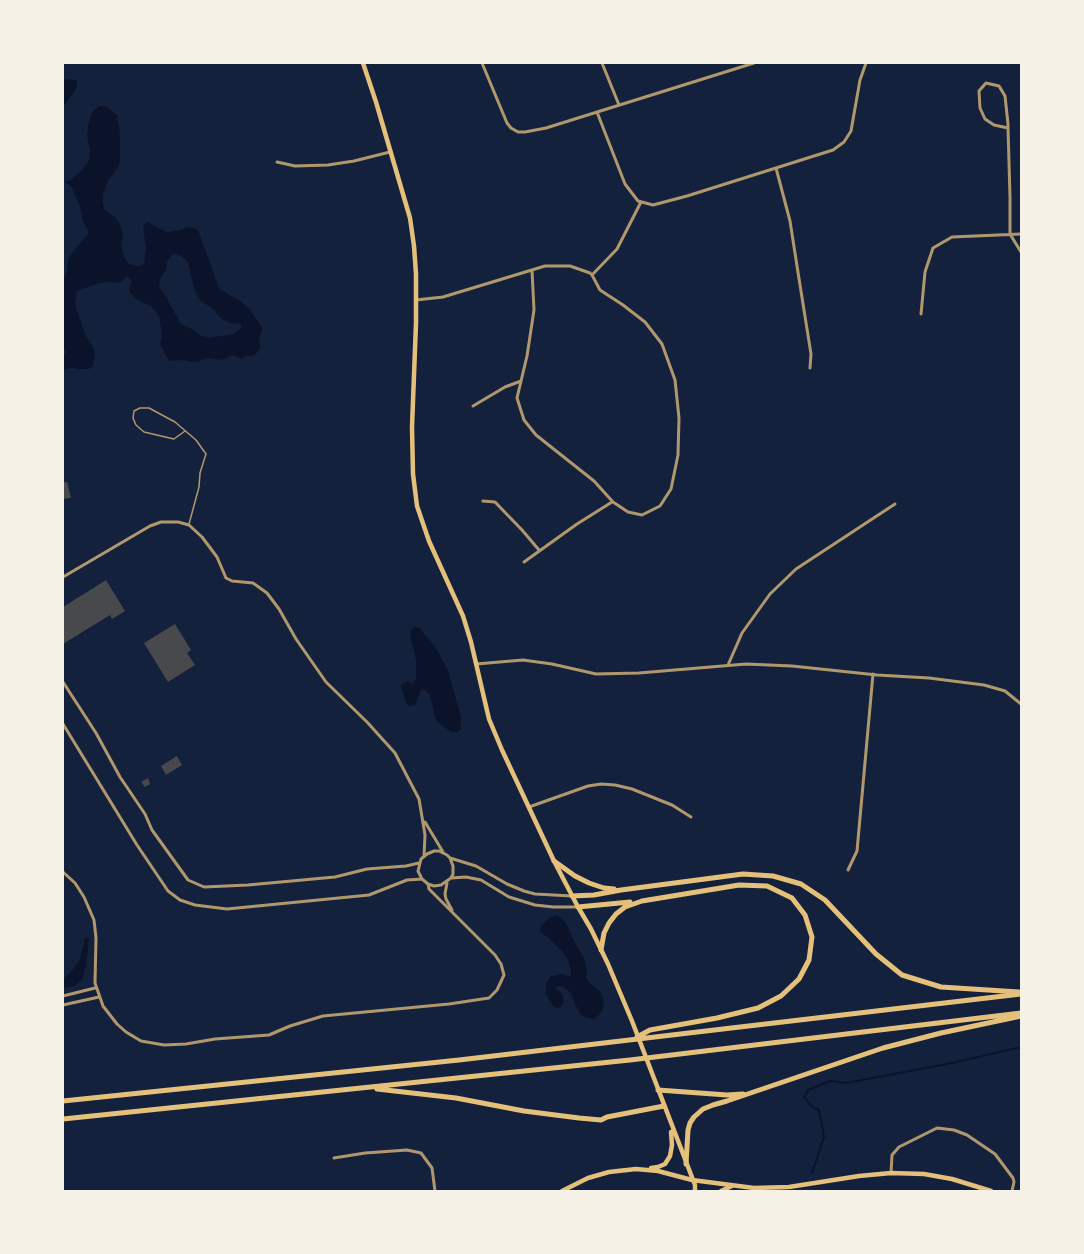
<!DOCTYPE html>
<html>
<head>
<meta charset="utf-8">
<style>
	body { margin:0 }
	#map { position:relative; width:1084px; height:1254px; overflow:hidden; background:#14213d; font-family:Helvetica,sans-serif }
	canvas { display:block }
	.frame { position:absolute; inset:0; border:64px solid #f6f1e7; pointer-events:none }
</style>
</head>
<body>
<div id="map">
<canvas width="1084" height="1254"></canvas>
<div class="frame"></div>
</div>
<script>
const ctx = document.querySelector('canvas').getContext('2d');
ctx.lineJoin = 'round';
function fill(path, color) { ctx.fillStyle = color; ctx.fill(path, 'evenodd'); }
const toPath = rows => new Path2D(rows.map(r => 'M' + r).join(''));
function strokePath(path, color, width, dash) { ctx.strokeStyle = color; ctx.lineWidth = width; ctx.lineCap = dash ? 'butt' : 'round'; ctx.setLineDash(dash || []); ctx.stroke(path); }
fill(toPath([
	[63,79,76,80,77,83,77,87,72,95,63,107],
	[100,106,107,107,117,115,120,133,120,163,116,171,109,179,103,194,103,204,105,210,116,218,120,225,123,237,121,245,125,259,129,264,139,266,144,264,146,247,143,228,146,222,149,223,167,232,181,230,187,227,196,229,198,230,219,288,221,290,239,300,250,309,262,328,262,332,259,338,260,348,256,354,252,356,246,356,242,359,233,355,222,360,206,358,200,361,193,362,182,360,171,361,168,359,160,344,162,334,159,316,151,306,136,299,130,293,129,287,132,282,130,278,127,277,119,283,112,282,99,283,77,291,75,303,78,313,86,336,94,349,95,355,93,365,89,369,78,369,73,368,65,369,63,371,63,356,66,352,63,347,63,279,67,272,68,260,74,250,88,234,88,230,83,222,80,206,71,186,65,182,71,180,82,170,89,160,90,152,87,135,89,121,93,111],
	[172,254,177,254,184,258,189,265,194,289,199,299,214,310,222,319,230,323,240,324,242,326,241,328,233,334,208,338,200,335,194,330,181,324,165,295,159,287,160,280,167,267,167,262],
	[414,627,420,628,424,634,429,639,438,651,448,671,461,717,461,729,458,732,451,732,439,723,435,718,431,698,427,691,424,689,421,690,415,705,409,706,406,702,401,687,402,684,407,681,412,684,416,679,416,660,410,636,411,631],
	[557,915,565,921,574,941,584,958,587,971,586,977,588,981,601,993,603,998,604,1007,600,1014,595,1019,586,1018,580,1014,570,992,563,987,557,986,556,989,563,994,564,1002,561,1007,557,1008,553,1006,546,994,546,984,551,976,562,974,569,976,571,975,571,971,567,958,562,951,548,937,542,934,540,930,541,926,544,923,551,917],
	[88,937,89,939,86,967,82,980,75,986,63,988,63,979,70,973,79,961,85,939]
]), '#0b132b');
strokePath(toPath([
	[812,1173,824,1137,819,1110,812,1107,804,1097,808,1090,830,1081,846,1083,952,1063,1021,1047]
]), '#0b132b', 2);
fill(toPath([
	[63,482,67,482,71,498,63,499],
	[106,580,125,611,112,619,110,615,63,644,63,607],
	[175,624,191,650,187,653,195,665,168,682,144,643],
	[177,756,182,765,166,775,161,766],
	[148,778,150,784,145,787,141,782]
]), '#48494c');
strokePath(toPath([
	[185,431,174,439,144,432,136,425,133,418,134,411,140,408,149,408,175,422,196,440,206,454,200,473,199,487,189,524]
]), '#b1986c', 1.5);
strokePath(toPath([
	[482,63,507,123,511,128,518,132,525,132,546,128,754,63],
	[602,63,619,105],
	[597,112,625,184,638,201,653,205,687,196,833,150,844,142,851,131,860,80,866,63],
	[1008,128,994,125,985,119,980,108,979,91,986,83,999,86,1005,96,1008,124,1008,128,1010,197,1010,234,1021,252],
	[277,162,295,166,328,165,354,161,390,152],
	[776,168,790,221,797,266,811,354,810,368],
	[532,270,534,310,527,356,517,398,524,420,536,435,594,481,613,502,628,512,642,515,660,506,671,489,678,455,679,418,675,380,662,344,645,322,623,305,600,290,592,275],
	[416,300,443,297,545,266,570,266,590,273,592,275,617,249,641,202],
	[921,314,925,272,933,248,952,237,1021,234],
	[473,406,505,387,521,381],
	[483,501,495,502,522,530,539,550],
	[524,562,577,524,612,502],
	[63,577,150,526,161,522,178,522,189,525,202,537,217,557,226,578,232,581,253,583,267,593,279,609,296,639,326,682,367,722,395,753,419,799,425,835,424,856],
	[476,664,523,660,552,664,596,674,639,673,746,664,792,666,877,675,929,678,984,685,1005,691,1021,704],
	[728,665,742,633,770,594,796,569,895,504],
	[63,682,96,733,120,777,145,814,152,830,188,880,204,887,248,885,335,877,367,869,406,866,419,863],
	[63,724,137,845,168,891,180,900,195,905,227,909,369,895,407,880,422,879],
	[529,807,588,786,601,784,615,785,632,789,672,805,691,817],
	[425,822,443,852],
	[450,858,476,866,507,884,524,891,535,894,572,896],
	[848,870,857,851,873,674],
	[63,872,75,883,84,897,94,920,96,938,95,983,103,1006,117,1024,126,1032,141,1041,164,1045,186,1044,215,1039,269,1035,290,1026,323,1016,449,1004,489,998,497,990,504,975,501,964,495,955,429,889,428,884],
	[451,878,453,874,453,866,450,858,447,855,439,851,434,851,427,854,421,859,418,871,422,879,428,884,434,886,441,885,451,878,466,877,481,880,509,897,535,905,553,907,578,907],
	[447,883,445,894,446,899,452,910],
	[63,996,95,988],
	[63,1005,99,997],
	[334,1158,365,1153,407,1150,421,1153,432,1168,435,1191],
	[891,1173,892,1155,899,1147,937,1128,954,1130,967,1135,995,1154,1013,1178,1014,1182,1012,1191]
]), '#b1986c', 3);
strokePath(toPath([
	[363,63,376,102,410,218,414,246,416,274,416,323,412,427,413,474,417,506,429,541,463,616,471,642,489,719,502,750,554,861,578,907,591,929,608,964,632,1021,695,1185,695,1191],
	[651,1168,658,1167,665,1164,670,1156,672,1145,671,1132],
	[562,1191,588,1178,609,1172,636,1169,658,1171,692,1180,754,1188,789,1187,859,1176,891,1173,924,1174,952,1179,991,1191],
	[721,1191,732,1186]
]), '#e5c07b', 4.5);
strokePath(toPath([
	[554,861,575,876,589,883,604,888,614,889],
	[572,896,594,895,621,890,743,874,773,876,801,884,825,900,876,954,902,975,941,987,1019,992],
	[578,907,630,902],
	[601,950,604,933,609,923,616,914,625,907,642,901,739,885,767,886,792,898,805,915,812,937,809,960,799,979,781,996,758,1008,717,1018,650,1030,637,1037],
	[377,1089,456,1098,524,1111,579,1118,601,1120,607,1117,664,1106],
	[658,1090,727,1095,743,1094],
	[63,1101,459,1060,1021,994],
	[63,1119,630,1060,1021,1013],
	[686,1164,688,1130,690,1123,694,1117,703,1109,713,1105,727,1101,883,1048,941,1033,1021,1016]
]), '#e5c07b', 5);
</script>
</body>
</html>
